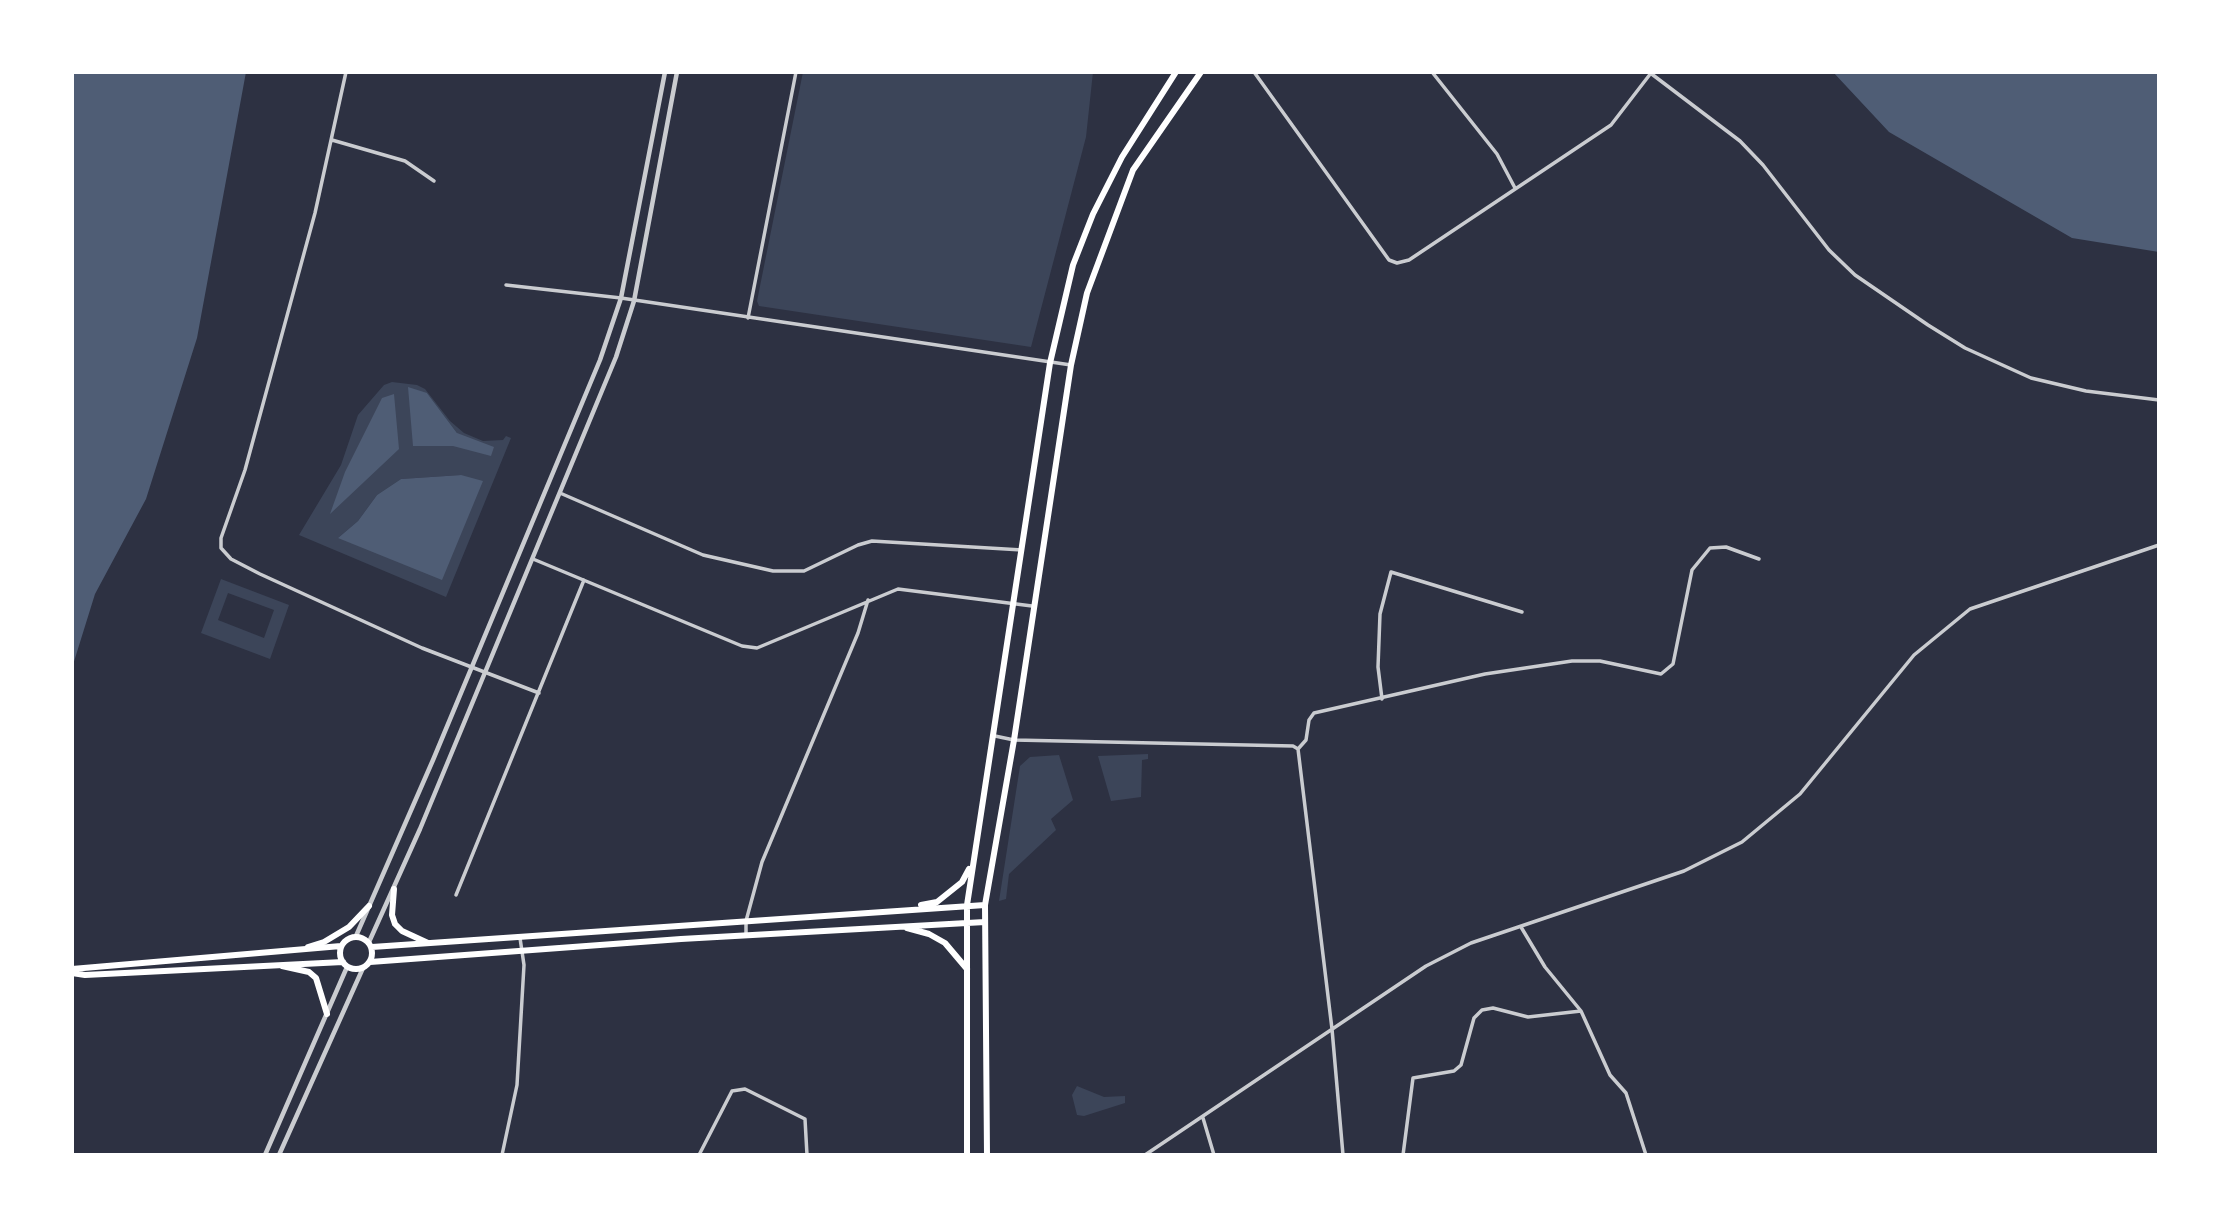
<!DOCTYPE html>
<html>
<head>
<meta charset="utf-8">
<style>
	body { margin:0 }
	#map { position:relative; width:2231px; height:1227px; overflow:hidden; background:#2d3142; font-family:Spectral,serif }
	canvas { display:block }
	.frame { position:absolute; inset:0; border:74px solid #fff; pointer-events:none }
</style>
</head>
<body>
<div id="map">
<canvas width="2231" height="1227"></canvas>
<div class="frame"></div>
</div>
<script>
const ctx = document.querySelector('canvas').getContext('2d');
ctx.lineJoin = 'round';
function fill(path, color) { ctx.fillStyle = color; ctx.fill(path, 'evenodd'); }
const toPath = rows => new Path2D(rows.map(r => 'M' + r).join(''));
function strokePath(path, color, width, dash) { ctx.strokeStyle = color; ctx.lineWidth = width; ctx.lineCap = dash ? 'butt' : 'round'; ctx.setLineDash(dash || []); ctx.stroke(path); }
fill(toPath([
	[803,72,1093,72,1086,137,1031,347,759,306,757,301],
	[392,382,417,385,425,389,450,421,464,433,483,441,503,440,506,436,511,438,446,597,299,535,341,465,358,415,384,385],
	[427,393,457,433,453,446,413,446],
	[461,475,338,538,358,521,377,495,401,479],
	[221,579,289,605,270,659,201,633],
	[228,593,274,610,264,638,218,620],
	[1148,754,1148,759,1142,760,1141,797,1111,801,1098,756],
	[1059,755,1073,800,1051,819,1056,830,1009,874,1006,899,999,901,1020,766,1030,757],
	[1077,1086,1104,1097,1125,1096,1125,1103,1084,1116,1077,1115,1072,1095]
]), '#3c4559');
fill(toPath([
	[72,72,246,72,197,338,146,499,95,594,72,668],
	[1833,72,2159,72,2159,252,2072,238,1889,132],
	[408,387,427,393,457,433,494,447,491,456,453,446,413,446],
	[394,394,399,449,330,514,345,472,382,398],
	[461,475,483,481,442,580,338,538,358,521,377,495,401,479]
]), '#4f5d75');
strokePath(toPath([
	[346,72,315,213,245,470,221,538,221,548,231,559,260,574,422,648,539,693],
	[1254,72,1389,260,1397,263,1409,260,1611,125,1651,73],
	[1432,72,1497,154,1515,188],
	[1649,72,1740,141,1763,165,1829,250,1855,275,1928,325,1965,348,2031,378,2086,391,2159,400],
	[332,140,405,161,434,181],
	[506,285,621,298,1071,365],
	[748,318,796,72],
	[560,493,703,555,773,571,804,571,858,545,872,541,1022,550],
	[533,559,742,646,757,648,898,589,1032,606],
	[1382,699,1378,667,1380,614,1391,572,1522,612],
	[995,736,1014,740,1293,746,1298,749],
	[1298,749,1306,740,1309,720,1314,713,1485,674,1572,661,1600,661,1661,674,1673,664,1692,570,1710,548,1726,547,1759,559],
	[1298,749,1332,1029,1343,1155],
	[456,895,584,580],
	[1521,927,1545,967,1581,1011,1610,1075,1626,1093,1646,1155],
	[746,934,746,921,762,862,858,633,868,600],
	[1203,1118,1214,1155],
	[502,1155,517,1085,524,965,520,938],
	[699,1155,732,1091,745,1089,805,1119,807,1155],
	[1145,1155,1426,966,1471,943,1684,871,1742,842,1800,794,1914,655,1970,609,2159,545],
	[1403,1155,1413,1078,1454,1071,1461,1065,1474,1018,1482,1010,1493,1008,1528,1017,1581,1011]
]), '#caccd0', 3.5);
strokePath(toPath([
	[356,936,433,760,600,360,621,298,665,72],
	[369,942,420,829,616,357,634,301,677,72],
	[265,1155,347,967],
	[279,1155,363,968]
]), '#caccd0', 4.5);
strokePath(toPath([
	[394,889,392,915,395,924,402,931,428,943],
	[308,947,324,942,349,927,369,906],
	[282,966,309,972,316,978,327,1014]
]), '#fff', 6);
strokePath(toPath([
	[921,905,937,902,962,882,969,869],
	[907,928,929,934,945,943,967,969],
	'340 953a16 16 0 1 1 32 0a16 16 0 1 1-32 0Z',
	[372,947,985,905],
	[370,962,681,939,985,922],
	[72,969,341,946],
	[72,973,85,975,343,962],
	[967,1155,967,905,1050,363,1073,265,1093,214,1122,157,1176,72],
	[987,1155,985,905,1014,740,1071,365,1087,293,1133,170,1201,72]
]), '#fff', 6);
</script>
</body>
</html>
